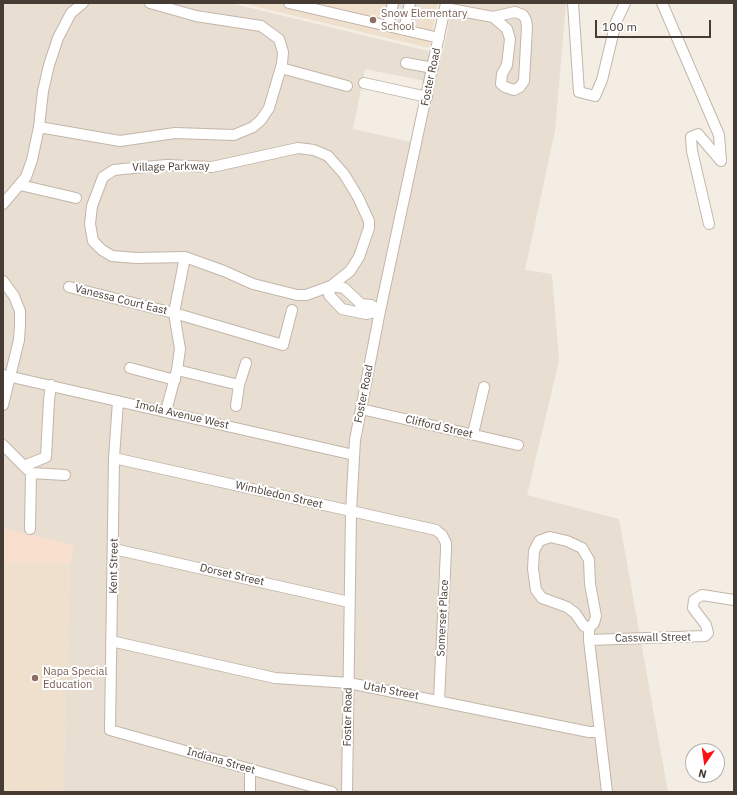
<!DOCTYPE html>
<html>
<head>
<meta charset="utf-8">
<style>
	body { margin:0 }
	#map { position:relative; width:737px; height:795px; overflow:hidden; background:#f4ede4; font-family:"IBM Plex Sans",sans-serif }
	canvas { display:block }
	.frame { position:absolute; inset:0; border:4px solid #463c33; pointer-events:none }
	.north { position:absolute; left:685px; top:743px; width:40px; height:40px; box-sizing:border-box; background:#fff; border:1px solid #b5b1ad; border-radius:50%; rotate:193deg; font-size:11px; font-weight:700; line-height:16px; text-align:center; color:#463c33 }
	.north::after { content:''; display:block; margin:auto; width:14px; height:18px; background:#ff1010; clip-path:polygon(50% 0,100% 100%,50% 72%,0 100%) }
	.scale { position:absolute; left:595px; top:20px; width:116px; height:18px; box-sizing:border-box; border:2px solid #463c33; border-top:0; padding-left:5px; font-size:12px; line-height:14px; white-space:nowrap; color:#463c33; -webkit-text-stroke:3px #fff; paint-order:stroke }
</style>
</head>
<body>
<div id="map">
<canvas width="737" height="795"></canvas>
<div class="frame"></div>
<div class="north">N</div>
<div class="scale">100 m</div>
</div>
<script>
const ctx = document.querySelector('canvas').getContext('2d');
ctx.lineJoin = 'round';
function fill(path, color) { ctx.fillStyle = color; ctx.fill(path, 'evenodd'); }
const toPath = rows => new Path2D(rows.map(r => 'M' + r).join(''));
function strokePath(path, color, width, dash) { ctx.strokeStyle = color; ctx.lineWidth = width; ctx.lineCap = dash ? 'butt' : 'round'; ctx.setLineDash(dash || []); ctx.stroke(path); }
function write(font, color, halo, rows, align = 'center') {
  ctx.font = font + ' "IBM Plex Sans",sans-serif'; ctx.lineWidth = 4; ctx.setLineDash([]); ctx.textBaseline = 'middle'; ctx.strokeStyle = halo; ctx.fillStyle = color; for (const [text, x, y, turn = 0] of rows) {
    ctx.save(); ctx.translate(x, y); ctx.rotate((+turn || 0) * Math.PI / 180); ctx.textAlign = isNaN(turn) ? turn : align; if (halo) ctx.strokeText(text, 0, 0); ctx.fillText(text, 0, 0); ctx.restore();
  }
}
fill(toPath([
	[5,3,230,3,428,51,433,67,444,48,453,3,566,3,555,131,525,270,552,274,559,361,527,495,619,519,668,792,63,792,70,564,73,545,3,528,3,13],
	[365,69,430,82,416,143,353,129]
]), '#e8ded2');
fill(toPath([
	[3,528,73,545,70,564,3,563]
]), '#f8dfcd');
fill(toPath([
	[241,3,438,3,429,48],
	[3,563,70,564,63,792,3,792]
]), '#eee0cc');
fill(toPath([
	[389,3,422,3,417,25,386,18]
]), '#e4e0dd');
const minor = toPath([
	[83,3,71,13,58,38,49,65,43,91,39,127,120,141,175,133,234,135,253,127,261,120,269,108,282,64,283,52,279,39,261,26,196,16,150,3],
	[289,3,439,38],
	[573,3,579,92,595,96,602,80,616,22,625,3],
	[662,3,719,135,721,161,698,134,691,137,692,151,709,224],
	[445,8,493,17,515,12,523,15,526,20,527,27,524,81,520,87,514,90,505,87,501,84,502,74,507,65,510,39,507,29,493,17],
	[388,26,393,3],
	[404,30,410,3],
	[406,63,433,68],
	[281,68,347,86],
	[364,83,427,97],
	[20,185,76,198],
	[3,204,26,177,32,160,39,127],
	[3,281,14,296,20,311,20,325,19,340,3,405],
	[69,287,174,313,283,345,292,310],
	[380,311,371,305,361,304,344,288,331,286,306,295,297,295,253,284,224,271,185,257,136,258,112,256,102,250,93,241,90,224,92,206,103,177,114,170,123,169,167,165,212,167,298,148,314,150,328,156,344,174,358,197,369,221,369,228,359,257,350,271,331,286,329,295,342,309,366,314,380,311],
	[130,368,175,380],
	[177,370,239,385],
	[3,375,354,455],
	[118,401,114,458,110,730,332,792],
	[236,406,239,385,246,363],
	[361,409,518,445],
	[166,411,177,370,180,349,174,313,185,257],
	[473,434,484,387],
	[3,445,28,470],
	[114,458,436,530,442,535,446,543,446,550,439,701],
	[24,466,46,457,49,400,51,385],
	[30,529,31,473,65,475],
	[114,549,349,602],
	[589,628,584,626,575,613,567,607,542,598,536,590,533,569,534,551,539,541,550,537,567,541,582,548,589,560,590,584,596,616,594,623,589,628,589,640,607,792],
	[589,640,705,636,708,633,706,625,693,608,694,600,702,595,734,600],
	[111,641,275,678,349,683,589,732,598,732],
	[250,792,250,770],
	[347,792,351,512,355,440,380,311,446,3]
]);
strokePath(minor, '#c3b6a9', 12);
strokePath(minor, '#fff', 10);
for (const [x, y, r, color] of [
	[373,20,4,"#8d6e63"],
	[35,678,4,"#8d6e63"]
]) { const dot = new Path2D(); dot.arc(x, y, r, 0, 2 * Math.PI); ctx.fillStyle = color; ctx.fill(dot); strokePath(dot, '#fff', 1.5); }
write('11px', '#785e54', '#fff', [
	["Snow Elementary",381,14],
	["School",381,27],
	["Napa Special",43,672],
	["Education",43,685]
], 'left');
write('11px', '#463c33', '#fff', [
	["Foster Road",431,77,-78],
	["Village Parkway",171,167,-1],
	["Vanessa Court East",121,300,14],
	["Foster Road",364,394,-79],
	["Imola Avenue West",182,415,13],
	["Clifford Street",439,427,13],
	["Wimbledon Street",279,495,13],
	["Kent Street",114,566,-89],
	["Dorset Street",232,575,13],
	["Somerset Place",443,618,-87],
	["Casswall Street",653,638,-1],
	["Utah Street",391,691,11],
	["Foster Road",348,717,-89],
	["Indiana Street",221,761,16]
]);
</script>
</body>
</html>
